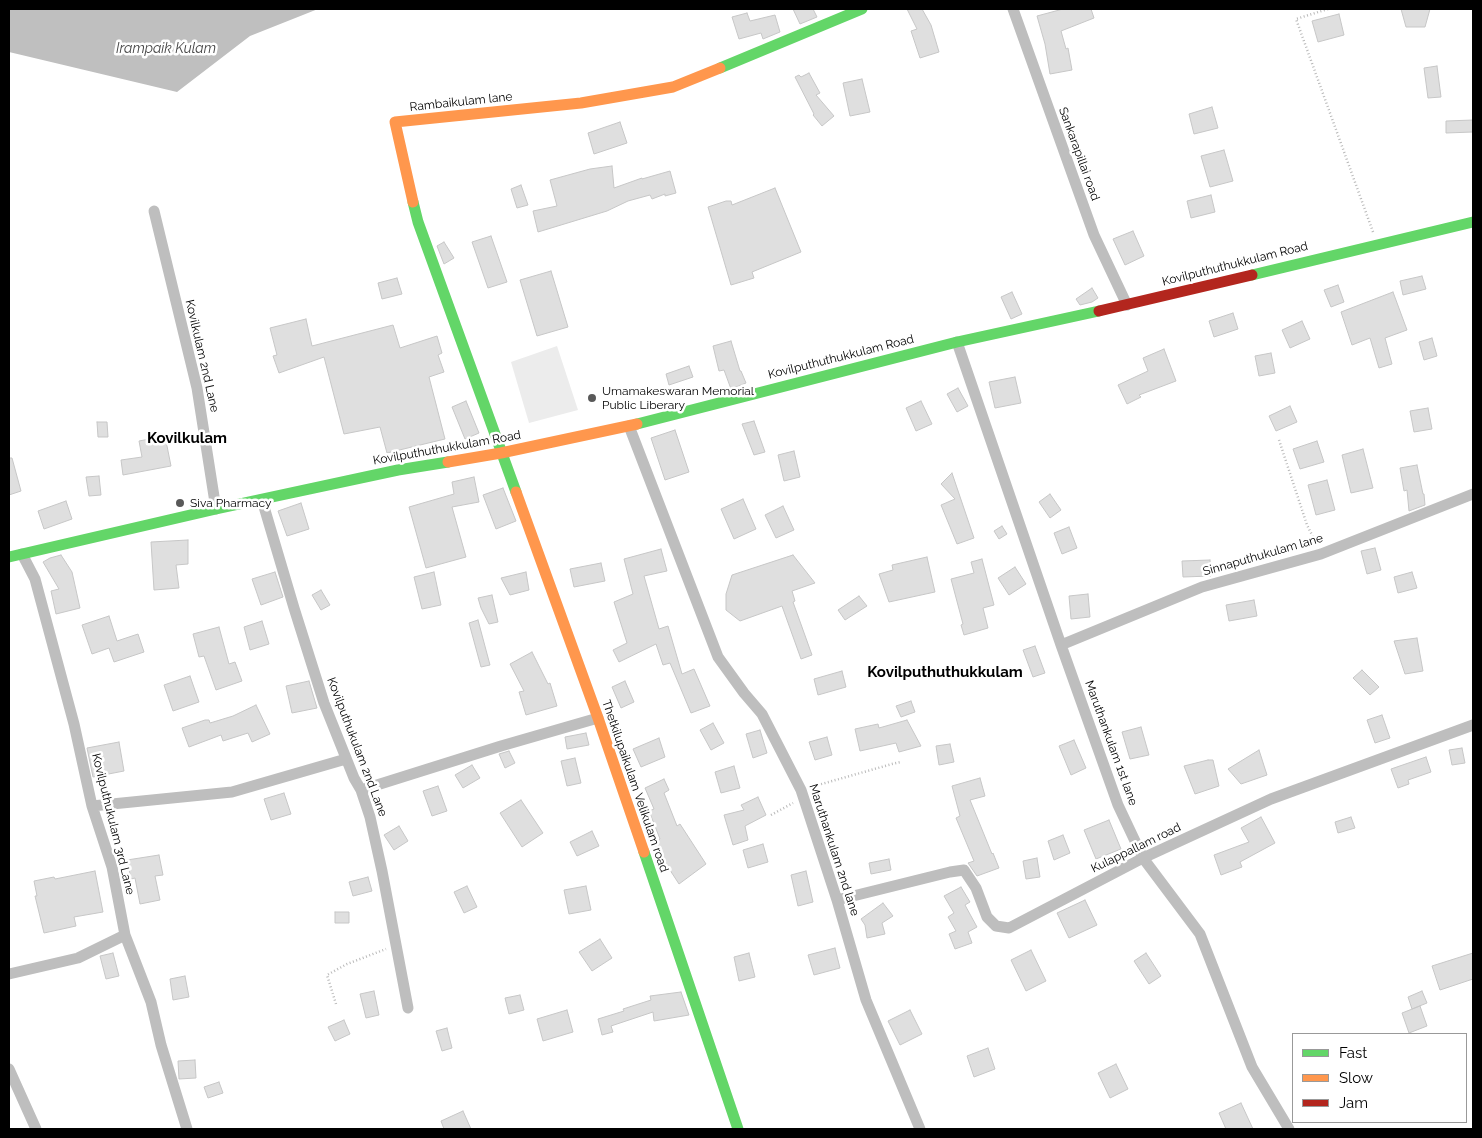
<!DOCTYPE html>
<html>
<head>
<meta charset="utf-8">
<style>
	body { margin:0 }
	#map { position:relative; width:1482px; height:1138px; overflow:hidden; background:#fff; font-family:Raleway,sans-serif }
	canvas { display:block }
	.frame { position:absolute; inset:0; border:10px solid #000; pointer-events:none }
	.legend { position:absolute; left:1292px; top:1033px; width:175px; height:90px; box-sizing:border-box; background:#fff; border:1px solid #999; margin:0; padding:6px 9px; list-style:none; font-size:15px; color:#000 }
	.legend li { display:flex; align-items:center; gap:10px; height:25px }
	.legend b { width:25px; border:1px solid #999 }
</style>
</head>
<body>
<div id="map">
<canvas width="1482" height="1138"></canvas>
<div class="frame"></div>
<ul class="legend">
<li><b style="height:6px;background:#63d668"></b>Fast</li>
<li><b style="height:6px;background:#ff974d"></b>Slow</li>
<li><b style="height:6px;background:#b3261e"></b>Jam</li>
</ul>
</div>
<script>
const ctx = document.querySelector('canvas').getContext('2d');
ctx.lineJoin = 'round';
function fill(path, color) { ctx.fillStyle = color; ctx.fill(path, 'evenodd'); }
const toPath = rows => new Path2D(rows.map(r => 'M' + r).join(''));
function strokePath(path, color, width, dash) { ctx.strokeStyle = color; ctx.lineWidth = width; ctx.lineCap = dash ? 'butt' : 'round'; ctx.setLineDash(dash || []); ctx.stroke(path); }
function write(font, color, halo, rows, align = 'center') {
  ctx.font = font + ' Raleway,sans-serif'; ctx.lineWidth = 5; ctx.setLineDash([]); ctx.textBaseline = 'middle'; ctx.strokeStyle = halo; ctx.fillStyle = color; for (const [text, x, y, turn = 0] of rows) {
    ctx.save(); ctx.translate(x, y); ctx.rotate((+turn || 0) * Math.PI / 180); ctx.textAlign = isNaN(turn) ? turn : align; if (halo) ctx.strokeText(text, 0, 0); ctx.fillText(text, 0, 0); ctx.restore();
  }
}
fill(toPath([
	[557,346,578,410,529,423,511,362]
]), '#ececec');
fill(toPath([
	[9,9,318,9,250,36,177,92,9,52]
]), '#bfbfbf');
const building = toPath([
	[793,9,813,9,817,17,800,24,793,9],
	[907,9,922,9,931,25,939,52,920,58,911,31,917,29,907,9],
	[1063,9,1091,9,1094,18,1061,31,1066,49,1068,48,1072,70,1050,74,1045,44,1037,16,1063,9],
	[1401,9,1430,9,1425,27,1406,27,1401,9],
	[747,13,750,21,775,15,780,32,763,39,761,33,739,39,732,17,747,13],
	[1339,14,1344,35,1318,42,1312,21,1339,14],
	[1437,66,1441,97,1428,98,1424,68,1437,66],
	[809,73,820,93,816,95,834,116,822,126,813,115,814,114,795,77,799,75,801,77,809,73],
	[862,79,870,112,850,116,843,83,862,79],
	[1212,107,1218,128,1194,134,1189,114,1212,107],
	[1473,120,1473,132,1446,133,1446,121,1473,120],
	[620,122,627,143,594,154,588,133,620,122],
	[1224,150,1233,181,1210,187,1201,156,1224,150],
	[612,166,614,188,642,178,642,179,670,171,676,193,665,196,665,194,652,199,650,195,628,201,607,211,538,232,533,211,557,206,550,180,590,169,612,166],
	[521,185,528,205,517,208,511,189,521,185],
	[775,188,801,252,752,272,754,278,731,285,708,207,726,201,731,201,732,205,775,188],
	[1211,195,1215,212,1191,218,1187,201,1211,195],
	[1133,231,1144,256,1125,265,1113,239,1133,231],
	[491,236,507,282,488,288,472,242,491,236],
	[444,242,454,258,444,264,437,246,444,242],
	[551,271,568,327,537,336,520,280,551,271],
	[1422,276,1426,289,1403,295,1400,281,1422,276],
	[397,278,402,294,382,299,378,283,397,278],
	[1338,285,1344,302,1331,307,1324,290,1338,285],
	[1092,288,1098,298,1092,302,1080,305,1076,299,1092,288],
	[1012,292,1022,314,1011,319,1001,297,1012,292],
	[1393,292,1407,330,1385,338,1392,364,1379,368,1370,338,1352,345,1341,312,1393,292],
	[1233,313,1238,329,1214,337,1209,321,1233,313],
	[306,319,312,346,393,325,400,348,437,336,442,353,438,355,444,372,429,377,445,439,387,453,380,427,344,434,324,357,279,373,273,356,277,355,270,328,306,319],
	[1302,321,1310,339,1290,348,1282,330,1302,321],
	[1432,338,1437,356,1424,360,1419,342,1432,338],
	[731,341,740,371,741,371,746,383,731,389,724,370,719,371,713,346,731,341],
	[1164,349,1176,381,1139,395,1141,397,1127,404,1118,385,1148,371,1143,358,1164,349],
	[1271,353,1275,373,1259,376,1255,356,1271,353],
	[689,366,693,377,669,385,666,374,689,366],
	[1015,377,1021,403,995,408,989,382,1015,377],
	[958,388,968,406,957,412,947,394,958,388],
	[466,401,479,433,465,439,452,407,466,401],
	[921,401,932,424,916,431,906,408,921,401],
	[1290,406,1297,422,1276,431,1269,416,1290,406],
	[1428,408,1432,429,1414,432,1410,411,1428,408],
	[754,421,765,452,754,455,742,424,754,421],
	[97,422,107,422,108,437,98,437,97,422],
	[675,430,689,472,665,480,651,438,675,430],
	[165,436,171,466,123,475,121,460,142,457,139,441,165,436],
	[1317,441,1324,462,1300,469,1293,449,1317,441],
	[1363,449,1373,488,1351,493,1342,455,1363,449],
	[794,451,800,477,784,481,778,455,794,451],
	[9,458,12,458,21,491,9,495,9,458],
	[1417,465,1423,494,1424,494,1425,505,1409,511,1407,490,1404,491,1400,468,1417,465],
	[952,473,974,538,957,544,941,505,955,499,941,484,952,473],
	[99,476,101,495,89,496,86,477,99,476],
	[474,477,479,502,452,507,466,557,426,568,409,507,454,494,452,482,474,477],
	[1327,480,1335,510,1316,515,1308,485,1327,480],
	[503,488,516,521,496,529,483,495,503,488],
	[1050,494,1061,510,1050,518,1039,502,1050,494],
	[743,499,756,529,734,539,721,509,743,499],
	[66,501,72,519,44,529,38,511,66,501],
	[301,503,309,529,287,536,278,511,301,503],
	[783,506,794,530,776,538,765,515,783,506],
	[1002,526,1007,534,999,539,994,531,1002,526],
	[1069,527,1077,548,1062,554,1054,533,1069,527],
	[188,540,188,564,176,565,179,588,154,590,151,542,188,540],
	[1375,548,1381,570,1367,574,1361,551,1375,548],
	[661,549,667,571,644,576,659,629,668,626,682,674,694,669,710,706,691,713,670,663,663,665,656,644,619,662,613,650,627,643,614,602,633,594,624,559,661,549],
	[61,555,72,572,80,608,56,614,51,591,59,589,43,562,50,558,61,555],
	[793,555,815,583,792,591,795,601,793,602,812,655,801,659,782,606,740,621,726,610,726,594,732,575,793,555],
	[927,557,935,592,889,602,879,574,893,570,892,565,927,557],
	[982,559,994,605,983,608,988,628,964,635,961,625,963,624,951,579,974,573,971,562,982,559],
	[1210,560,1211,576,1183,577,1182,561,1210,560],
	[601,563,605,581,574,587,570,569,601,563],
	[1015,567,1026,584,1009,595,998,578,1015,567],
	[275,572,283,597,261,605,252,579,275,572],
	[434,572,441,605,422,609,414,577,434,572],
	[526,572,529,590,510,595,501,578,526,572],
	[1412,572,1417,588,1398,593,1394,577,1412,572],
	[321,590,330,605,321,610,312,595,321,590],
	[1088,594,1090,617,1071,619,1069,596,1088,594],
	[492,595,498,622,489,624,481,608,478,598,492,595],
	[859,596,867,606,845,620,838,610,859,596],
	[1254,600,1257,616,1229,621,1226,605,1254,600],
	[109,616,117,641,138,634,144,652,114,662,109,648,92,654,82,625,109,616],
	[478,620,490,665,481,667,469,623,478,620],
	[262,621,269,644,250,650,244,627,262,621],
	[219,627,229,664,235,662,242,681,216,690,204,656,199,657,193,634,219,627],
	[1417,638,1423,671,1405,674,1394,641,1417,638],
	[1035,646,1045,673,1033,677,1023,650,1035,646],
	[532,652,548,684,550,683,557,706,526,715,519,692,524,691,510,664,532,652],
	[1362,670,1379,687,1370,695,1353,678,1362,670],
	[842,671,846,687,818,695,814,679,842,671],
	[190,676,199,702,173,711,164,685,190,676],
	[309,681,317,708,292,713,286,686,309,681],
	[625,681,634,702,621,708,612,687,625,681],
	[911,701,915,712,901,717,896,706,911,701],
	[256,705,270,734,252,742,248,733,223,741,221,735,189,747,182,728,205,720,209,720,210,723,233,716,256,705],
	[1382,715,1390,738,1375,743,1367,720,1382,715],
	[907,720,921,746,899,752,896,743,860,751,855,729,878,724,879,728,907,720],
	[713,723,724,743,711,750,700,730,713,723],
	[1141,727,1149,755,1130,759,1122,732,1141,727],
	[760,730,767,753,753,758,746,734,760,730],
	[586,733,589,745,567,749,565,737,586,733],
	[827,737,832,755,815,760,809,742,827,737],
	[659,738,665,757,641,767,633,749,659,738],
	[1074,740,1086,768,1071,775,1059,746,1074,740],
	[119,742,124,771,93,777,87,748,119,742],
	[950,744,954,762,939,765,936,746,950,744],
	[1462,748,1465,763,1452,765,1449,750,1462,748],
	[1259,750,1267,775,1241,784,1228,769,1259,750],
	[509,751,515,763,505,768,499,754,509,751],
	[1426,757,1431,772,1408,780,1409,784,1398,788,1391,769,1426,757],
	[575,758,581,783,567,786,561,761,575,758],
	[1208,760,1213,760,1219,786,1195,794,1184,766,1208,760],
	[472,765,480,778,463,788,455,775,472,765],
	[734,766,740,788,721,793,715,772,734,766],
	[980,778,985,796,970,800,992,854,993,853,999,868,977,876,968,863,974,861,956,818,960,816,952,786,980,778],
	[664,779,669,790,664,793,677,826,680,824,706,864,679,884,653,844,660,839,649,811,654,809,645,788,664,779],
	[438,786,447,811,432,816,423,791,438,786],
	[284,793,291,814,271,820,264,799,284,793],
	[758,797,766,815,745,826,748,840,733,845,724,815,744,810,741,805,758,797],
	[521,800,543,833,522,847,500,813,521,800],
	[1261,817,1275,843,1240,862,1242,867,1221,875,1214,855,1249,842,1241,828,1261,817],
	[1351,817,1355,828,1338,833,1335,822,1351,817],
	[1109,820,1121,849,1096,859,1084,830,1109,820],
	[399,826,408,841,394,850,384,835,399,826],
	[592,831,599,846,577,856,570,842,592,831],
	[1063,835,1070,853,1054,860,1048,841,1063,835],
	[763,844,768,862,748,868,743,850,763,844],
	[159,855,163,875,155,876,160,900,140,904,135,878,131,879,127,860,159,855],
	[1037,858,1040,877,1026,879,1023,861,1037,858],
	[889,859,891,870,871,874,869,863,889,859],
	[95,871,103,912,74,917,76,926,44,933,35,896,37,896,34,881,54,877,55,879,95,871],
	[806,871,813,902,798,906,791,875,806,871],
	[368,877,372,891,353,896,349,882,368,877],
	[467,886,477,907,464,913,454,892,467,886],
	[586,886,591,910,569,914,564,890,586,886],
	[961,887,970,902,965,905,977,927,968,932,972,943,955,949,949,934,956,931,948,917,954,913,944,896,961,887],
	[1085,900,1097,925,1069,938,1057,913,1085,900],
	[883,903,893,916,882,923,885,934,867,938,865,925,861,919,883,903],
	[335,912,349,912,349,923,335,923,335,912],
	[600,939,612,958,592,971,579,952,600,939],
	[835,948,840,968,814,975,808,955,835,948],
	[1031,950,1046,981,1026,991,1011,960,1031,950],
	[113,953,119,976,106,979,100,956,113,953],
	[749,953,755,977,739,981,734,957,749,953],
	[1146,953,1161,976,1149,984,1134,961,1146,953],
	[1473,953,1473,979,1440,990,1432,966,1473,953],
	[185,976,189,997,173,1000,170,979,185,976],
	[374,991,379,1015,366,1018,360,994,374,991],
	[1422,991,1427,1003,1412,1009,1408,997,1422,991],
	[681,992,689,1015,654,1021,653,1012,611,1026,613,1032,602,1035,598,1019,624,1011,623,1009,651,1000,650,996,681,992],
	[520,995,524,1010,509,1014,505,998,520,995],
	[1420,1006,1427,1026,1409,1033,1402,1013,1420,1006],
	[567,1010,573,1032,543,1041,537,1019,567,1010],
	[910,1010,922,1034,900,1045,888,1021,910,1010],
	[344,1020,350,1034,335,1041,328,1027,344,1020],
	[447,1028,452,1048,442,1051,436,1031,447,1028],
	[988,1048,995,1069,974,1077,967,1056,988,1048],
	[195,1060,196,1078,179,1079,178,1061,195,1060],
	[1116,1064,1128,1089,1110,1098,1098,1073,1116,1064],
	[219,1082,223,1093,208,1098,204,1087,219,1082],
	[1241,1103,1253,1129,1226,1129,1219,1113,1241,1103],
	[463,1111,471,1129,444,1129,441,1121,463,1111]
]);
fill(building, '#dfdfdf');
strokePath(building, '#c7c7c7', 1);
strokePath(toPath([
	[1328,9,1296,19,1373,232],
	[1279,440,1307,525,1316,543],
	[811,787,892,764,901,762],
	[771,815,793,803],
	[336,1004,327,975,347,964,386,949]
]), '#b9b9b9', 2.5, [1, 2.5]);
strokePath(toPath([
	[1013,9,1094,235,1127,305],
	[154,211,197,388,216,509],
	[957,342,1061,645,1118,805,1143,858,1200,934,1252,1067,1289,1129],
	[629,426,718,657,744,693,762,714,801,790,837,900,866,1000,920,1129],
	[262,500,294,608,324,703,354,778,361,790,370,817,382,871,408,1008],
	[22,554,35,579,74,724,92,806,112,867,125,935,151,1002,161,1045,187,1129],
	[1061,645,1202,587,1321,554,1473,494],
	[361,790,501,746,598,718],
	[92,806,232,792,346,759],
	[837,900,950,872,964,870,976,888,987,917,996,926,1009,928,1143,858,1271,799,1473,725],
	[9,974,78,958,125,935],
	[9,1069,36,1129]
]), '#bebebe', 11);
strokePath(toPath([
	[720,68,862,9],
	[413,202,418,222,516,492],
	[1252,275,1473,222],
	[637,424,957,342,1099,311],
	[9,557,216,509,398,470,448,462],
	[644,852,738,1129]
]), '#63d668', 11);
strokePath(toPath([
	[413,202,395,122,581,103,673,87,720,68],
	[448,462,501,453,637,424],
	[516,492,598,718,644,852]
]), '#ff974d', 11);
strokePath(toPath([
	[1099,311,1252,275]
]), '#b3261e', 11);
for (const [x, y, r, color] of [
	[592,398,5,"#595959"],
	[180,503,5,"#595959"]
]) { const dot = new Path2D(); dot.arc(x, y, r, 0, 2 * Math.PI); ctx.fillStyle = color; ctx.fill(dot); strokePath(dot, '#fff', 2); }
write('12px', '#000', '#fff', [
	["Rambaikulam lane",461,102,-6],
	["Sankarapillai road",1079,154,70],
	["Kovilputhuthukkulam Road",1235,264,-14],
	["Kovilkulam 2nd Lane",202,356,77],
	["Kovilputhuthukkulam Road",841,357,-14],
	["Kovilputhuthukkulam Road",447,448,-10],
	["Sinnaputhukulam lane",1263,555,-16],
	["Maruthankulam 1st lane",1111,743,70],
	["Kovilputhukulam 2nd Lane",357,747,69],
	["Thetkilupaikulam Velikulam road",635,786,71],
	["Kovilputhukulam 3rd Lane",113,824,76],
	["Kulappallam road",1136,848,-26],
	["Maruthankulam 2nd lane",834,850,72]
]);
write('12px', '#000', '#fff', [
	["Umamakeswaran Memorial",602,391],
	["Public Liberary",602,405],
	["Siva Pharmacy",190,503]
], 'left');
write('italic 14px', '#444', '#fff', [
	["Irampaik Kulam",166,49]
]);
write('bold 15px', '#000', '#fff', [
	["Kovilkulam",187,438],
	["Kovilputhuthukkulam",945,672]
]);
</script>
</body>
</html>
